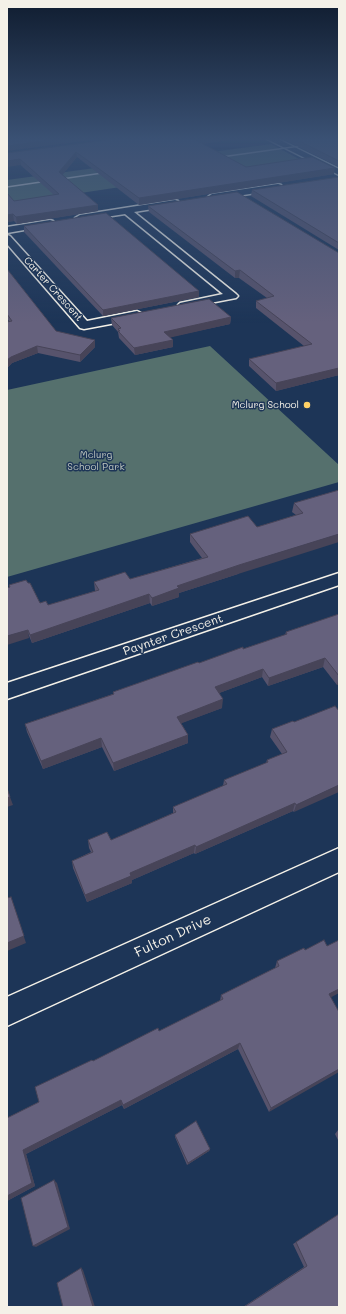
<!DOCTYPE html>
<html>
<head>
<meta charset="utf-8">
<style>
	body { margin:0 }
	#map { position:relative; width:346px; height:1314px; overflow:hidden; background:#1d3557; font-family:Mali,sans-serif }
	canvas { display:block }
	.frame { position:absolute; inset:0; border:8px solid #f4f1e8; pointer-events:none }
</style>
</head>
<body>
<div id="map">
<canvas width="346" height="1314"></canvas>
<div class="frame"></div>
</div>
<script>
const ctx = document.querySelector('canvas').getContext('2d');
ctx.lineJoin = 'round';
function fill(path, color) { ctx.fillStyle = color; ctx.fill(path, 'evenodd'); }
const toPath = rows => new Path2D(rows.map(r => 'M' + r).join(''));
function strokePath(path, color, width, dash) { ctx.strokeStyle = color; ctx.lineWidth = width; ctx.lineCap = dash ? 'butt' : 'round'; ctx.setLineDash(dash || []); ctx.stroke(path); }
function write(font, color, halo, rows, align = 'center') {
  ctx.font = font + ' Mali,sans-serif'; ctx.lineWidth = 3; ctx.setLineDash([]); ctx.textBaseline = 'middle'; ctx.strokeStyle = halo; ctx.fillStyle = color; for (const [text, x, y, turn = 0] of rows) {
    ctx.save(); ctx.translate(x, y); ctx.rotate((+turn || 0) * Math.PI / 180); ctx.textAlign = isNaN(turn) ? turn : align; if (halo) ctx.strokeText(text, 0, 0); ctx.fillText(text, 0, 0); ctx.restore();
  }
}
fill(toPath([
	[271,144,301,160,7,204,7,180],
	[210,346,339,465,339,482,7,577,7,390]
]), '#55706d');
const street = toPath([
	[278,184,281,185,282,187,281,189,212,200,208,197,212,194,278,184],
	[175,200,178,201,179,203,178,205,134,212,236,294,238,296,236,298,184,308,180,307,178,305,180,303,223,294,125,214,80,221,75,218,80,215,175,200],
	[50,220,53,221,55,223,53,225,7,233,7,227,50,220],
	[7,235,10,236,87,321,137,311,141,313,143,315,141,317,137,319,84,329,80,328,7,244,7,235],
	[339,573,339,585,7,699,7,683,339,573],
	[339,848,339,872,7,1026,7,997,339,848]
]);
const secondary = toPath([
	[267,139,278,139,339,169,339,175,267,139]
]);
strokePath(street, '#f4f1e8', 3);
strokePath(secondary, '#f4f1e8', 3);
fill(street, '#1d3557');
fill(secondary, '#1d3557');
strokePath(toPath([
	[214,158,307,145],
	[7,187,109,172]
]), '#f4f1e8', 1.5);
fill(toPath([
	[236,139,202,144,246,167,334,174,139,205,77,157,62,175,98,205,98,211,17,224,14,221,7,222,7,193,14,201,54,195,7,153],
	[283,139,339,139,339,167],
	[339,177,339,250,251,196,252,190],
	[148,206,339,253,339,375,276,391,249,366,249,359,304,346,256,308,256,301,267,298,239,278,235,278,149,212],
	[24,226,199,297,103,316,24,232],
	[7,269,56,331,95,347,80,362,38,353,12,363,7,368,7,322,9,321,7,319],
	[231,317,230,324,170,337,173,347,135,355,119,338,118,332,112,325,111,318],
	[339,490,238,574,179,593,179,597,152,606,150,603,32,643,9,587,9,585,40,603,48,605,95,591,94,582,130,579,202,558,190,542,190,534,257,527,296,515,292,512,294,503],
	[339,614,339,685,337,685,323,667,268,686,262,677,219,693,222,708,181,723,188,735,188,743,114,771,102,747,43,769,27,732,25,724,113,694,113,692,285,635,286,632],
	[339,711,294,812,293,811,195,854,194,853,132,880,132,883,87,902,73,868,72,861,91,852,89,848,88,840,111,840,173,813,173,807,223,786,224,780,266,763,267,760,282,754,270,737,272,729],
	[277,961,331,998,269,1112,238,1049,124,1109,122,1105,26,1154,35,1186,7,1201,7,1118,39,1102,93,1061,159,1031,220,1001,221,995,275,968],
	[338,1130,339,1130,339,1142,335,1134],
	[175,1135,210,1149,209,1151,187,1165,175,1137],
	[339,1214,339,1307,243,1307,304,1267,293,1244]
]), '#57536c');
fill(toPath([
	[57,139,100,139,7,151,7,146],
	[194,139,236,139,194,145],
	[76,152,77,157,60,178,59,172],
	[20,159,21,165,7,167,7,161],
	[335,168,334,174,139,205,139,198],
	[98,205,98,211,17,224,16,217],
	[13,214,14,221,7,222,7,215],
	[240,270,239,278,235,278,235,271],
	[199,291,199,297,103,316,103,310],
	[231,317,230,324,164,339,164,332],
	[95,340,95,347,80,362,80,355],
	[173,340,173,347,135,355,134,348],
	[37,346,38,353,12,363,7,368,7,360,11,357],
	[339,368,339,375,276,391,276,383],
	[339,534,339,542,238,574,179,593,179,597,152,606,152,598,177,586,239,565],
	[149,594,150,603,32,643,30,635],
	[28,630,29,638,7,645,7,636],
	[325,658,323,667,268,686,269,678],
	[263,669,262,677,214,695,215,687],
	[339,678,339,685,337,685],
	[223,699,222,708,177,725,177,717],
	[188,735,188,743,114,771,113,763],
	[101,738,102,747,43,769,41,761],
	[339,785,339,792,294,812,296,805],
	[10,797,13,805,7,807,7,798],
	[295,803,293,811,195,854,196,847],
	[195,845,194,853,132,880,132,883,87,902,85,895,130,873],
	[11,897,26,943,7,951,7,943],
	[339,989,339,993,326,1000,329,994],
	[240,1043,238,1049,124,1109,123,1105],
	[339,1069,339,1072,269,1112,271,1108],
	[121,1100,122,1105,26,1154,35,1186,7,1201,7,1196,23,1150],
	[210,1149,209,1151,187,1165,188,1163],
	[54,1180,57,1183,70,1229,36,1247,33,1246],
	[81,1268,83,1270,95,1307,93,1307]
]), '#474458');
const building = toPath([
	[7,139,57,139,7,146,7,139],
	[115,139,194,139,246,167,312,157,335,168,139,198,76,152,59,172,98,205,16,217,13,214,7,215,7,193,14,201,59,194,20,159,7,161,7,153,115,139],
	[295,139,339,139,339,161,295,139],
	[339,177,339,243,252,190,339,177],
	[237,192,339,253,339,368,276,383,249,359,312,344,256,301,274,296,240,270,235,271,148,206,237,192],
	[106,213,199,291,103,310,24,226,106,213],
	[7,269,56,331,95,340,80,355,37,346,11,357,7,360,7,322,12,321,7,314,7,269],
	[209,299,231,317,164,332,173,340,134,348,118,331,120,331,118,329,121,328,111,318,209,299],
	[339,490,339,534,239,565,177,586,179,588,152,598,149,594,30,635,28,630,7,636,7,588,10,587,9,585,26,580,28,583,30,583,40,603,46,601,48,605,99,590,94,582,125,572,130,579,208,557,190,534,248,516,257,527,303,513,294,503,339,490],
	[339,614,339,676,325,658,269,678,263,669,215,687,223,699,177,717,188,735,113,763,101,738,41,761,25,724,114,694,113,692,198,662,199,663,243,647,243,649,287,634,286,632,339,614],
	[335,706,339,711,339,785,296,805,295,803,196,847,195,845,130,873,131,876,85,895,72,861,93,852,88,840,107,832,111,840,176,812,173,807,227,784,224,780,268,762,267,760,287,752,272,729,293,721,294,722,335,706],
	[7,788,10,797,7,798,7,788],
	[11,897,24,936,7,943,7,898,11,897],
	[324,940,327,946,339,940,339,989,329,994,339,1012,339,1069,271,1108,240,1043,123,1105,121,1100,23,1150,32,1183,7,1196,7,1118,39,1102,35,1087,92,1060,93,1061,158,1028,159,1031,223,999,221,995,279,966,277,961,304,948,305,950,324,940],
	[196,1121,210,1149,188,1163,175,1135,196,1121],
	[54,1180,68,1227,33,1246,21,1198,54,1180],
	[339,1214,339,1307,244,1307,307,1266,296,1242,339,1214],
	[81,1268,93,1307,63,1307,57,1283,81,1268]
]);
fill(building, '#65617d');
strokePath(building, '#474458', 1);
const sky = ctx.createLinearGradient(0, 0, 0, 323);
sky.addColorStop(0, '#101d30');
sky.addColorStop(0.43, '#3a5174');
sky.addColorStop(1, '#3a517400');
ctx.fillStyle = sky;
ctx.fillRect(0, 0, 346, 323);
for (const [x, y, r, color] of [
	[307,405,4,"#ffd166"]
]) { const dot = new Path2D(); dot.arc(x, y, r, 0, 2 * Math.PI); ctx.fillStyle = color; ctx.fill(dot); strokePath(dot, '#1d3557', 1.5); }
write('10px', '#f4f1e8', '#1d3557', [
	["Carter Crescent",53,289,48]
]);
write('10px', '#f4f1e8', '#1d3557', [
	["Mclurg School",299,405]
], 'right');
write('10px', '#bcc4bd', '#1d3557', [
	["Mclurg",96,455],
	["School Park",96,467]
]);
write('12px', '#f4f1e8', '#1d3557', [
	["Paynter Crescent",173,635,-19]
]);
write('14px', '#f4f1e8', '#1d3557', [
	["Fulton Drive",173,936,-25]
]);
</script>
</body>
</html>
